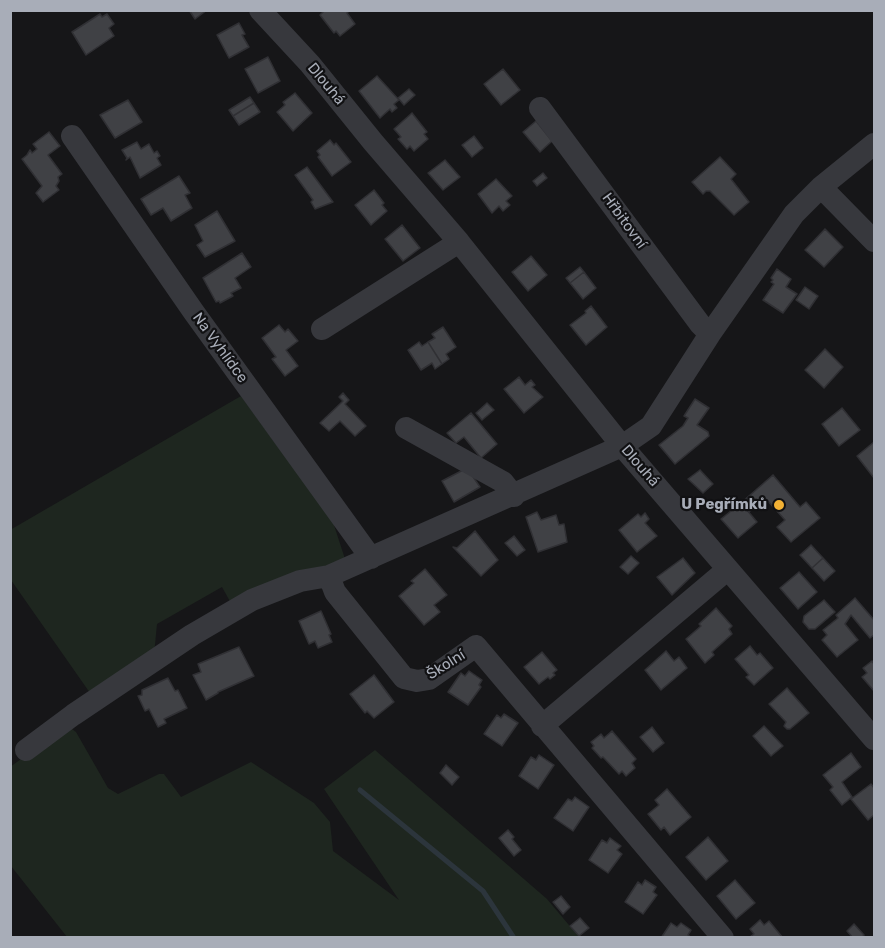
<!DOCTYPE html>
<html>
<head>
<meta charset="utf-8">
<style>
	body { margin:0 }
	#map { position:relative; width:885px; height:948px; overflow:hidden; background:#161618; font-family:Rubik,sans-serif }
	canvas { display:block }
	.frame { position:absolute; inset:0; border:12px solid #a8adb8; pointer-events:none }
</style>
</head>
<body>
<div id="map">
<canvas width="885" height="948"></canvas>
<div class="frame"></div>
</div>
<script>
const ctx = document.querySelector('canvas').getContext('2d');
ctx.lineJoin = 'round';
function fill(path, color) { ctx.fillStyle = color; ctx.fill(path, 'evenodd'); }
const toPath = rows => new Path2D(rows.map(r => 'M' + r).join(''));
function strokePath(path, color, width, dash) { ctx.strokeStyle = color; ctx.lineWidth = width; ctx.lineCap = dash ? 'butt' : 'round'; ctx.setLineDash(dash || []); ctx.stroke(path); }
function write(font, color, halo, rows, align = 'center') {
  ctx.font = font + ' Rubik,sans-serif'; ctx.lineWidth = 4.5; ctx.setLineDash([]); ctx.textBaseline = 'middle'; ctx.strokeStyle = halo; ctx.fillStyle = color; for (const [text, x, y, turn = 0] of rows) {
    ctx.save(); ctx.translate(x, y); ctx.rotate((+turn || 0) * Math.PI / 180); ctx.textAlign = isNaN(turn) ? turn : align; if (halo) ctx.strokeText(text, 0, 0); ctx.fillText(text, 0, 0); ctx.restore();
  }
}
fill(toPath([
	[241,396,333,522,345,559,232,605,222,587,157,624,154,655,90,693,11,580,10,530],
	[63,729,72,729,76,732,108,788,118,794,159,774,164,774,181,797,251,762,314,803,330,822,333,851,399,900,324,789,375,750,547,899,579,937,67,937,11,866,10,767]
]), '#1e261f');
strokePath(toPath([
	[360,790,483,891,514,938]
]), '#2c353c', 5);
const building = toPath([
	[189,10,207,10,195,19,189,10],
	[325,10,350,10,347,13,355,24,340,36,336,31,334,33,320,15,325,10],
	[100,14,102,17,107,14,114,24,109,28,114,36,86,55,72,32,100,14],
	[239,23,245,34,242,35,249,47,229,58,217,35,239,23],
	[268,57,280,81,258,93,245,69,268,57],
	[503,69,520,90,501,105,484,84,503,69],
	[377,76,399,100,394,104,397,108,392,112,390,109,380,118,359,91,377,76],
	[409,89,415,95,404,105,398,98,409,89],
	[295,93,312,113,293,131,277,112,285,105,283,102,295,93],
	[250,97,254,103,233,116,229,110,250,97],
	[128,100,142,122,115,138,100,115,128,100],
	[254,103,260,112,239,125,233,116,254,103],
	[412,113,427,132,424,134,428,139,414,151,410,146,407,149,398,139,401,137,394,129,412,113],
	[536,121,552,141,540,152,523,132,536,121],
	[49,132,60,146,48,155,62,174,58,177,59,181,56,186,59,190,43,202,36,193,42,186,22,159,27,155,30,150,32,153,37,149,33,144,49,132],
	[474,136,483,148,472,157,462,145,474,136],
	[330,140,334,145,336,143,351,162,332,176,318,157,320,155,317,151,330,140],
	[137,142,141,149,149,144,154,153,157,151,160,156,157,158,161,165,140,178,130,157,126,160,127,158,122,150,137,142],
	[720,157,736,174,731,179,749,202,734,215,710,191,706,191,703,194,692,182,720,157],
	[445,160,460,177,443,190,428,173,445,160],
	[307,167,333,202,315,209,311,202,313,200,295,175,307,167],
	[543,173,547,178,537,186,533,181,543,173],
	[179,176,190,193,185,195,192,208,171,221,163,208,151,215,141,199,179,176],
	[496,179,512,196,506,201,510,205,503,211,499,206,492,213,478,194,496,179],
	[374,190,384,203,382,205,387,211,371,225,355,205,374,190],
	[217,211,235,241,205,257,197,245,203,241,195,225,217,211],
	[402,225,420,248,403,261,385,239,402,225],
	[825,229,843,247,824,267,805,250,825,229],
	[242,253,251,267,235,278,241,288,231,293,233,296,220,303,219,301,216,302,203,278,242,253],
	[531,256,547,275,528,291,512,272,531,256],
	[580,267,584,272,570,283,566,278,580,267],
	[777,269,791,279,786,287,797,294,783,313,763,300,774,284,771,282,773,280,771,278,777,269],
	[584,272,596,288,583,299,570,283,584,272],
	[805,287,818,296,809,309,796,300,805,287],
	[591,306,607,327,586,345,570,325,586,313,585,311,591,306],
	[279,325,285,332,288,329,298,341,286,350,298,366,285,376,272,359,276,357,262,338,279,325],
	[443,327,456,347,446,354,449,359,442,364,428,342,435,338,432,334,443,327],
	[419,342,422,346,428,342,442,364,435,369,432,363,421,370,408,350,419,342],
	[825,349,843,367,824,388,805,370,825,349],
	[519,377,525,385,531,380,535,385,532,387,543,397,524,413,504,389,519,377],
	[343,393,349,400,345,404,366,426,355,436,340,421,329,431,320,423,343,401,339,397,343,393],
	[695,399,709,408,697,425,708,432,709,436,675,464,659,445,683,426,688,418,684,416,695,399],
	[487,403,494,410,482,420,476,413,487,403],
	[842,408,860,430,839,446,822,424,842,408],
	[471,413,497,444,481,458,464,437,456,443,447,433,471,413],
	[874,442,874,478,857,456,874,442],
	[467,468,480,487,454,502,442,481,467,468],
	[700,470,713,484,703,493,688,479,700,470],
	[773,475,800,507,806,502,820,518,791,542,777,527,785,520,766,499,749,512,741,503,773,475],
	[741,503,757,522,738,538,721,519,741,503],
	[537,512,541,520,556,515,559,525,564,524,567,542,538,552,526,517,537,512],
	[645,513,649,519,645,523,657,536,637,552,619,530,638,514,641,517,645,513],
	[475,531,498,560,481,576,453,547,457,548,475,531],
	[514,536,525,550,517,556,505,543,514,536],
	[811,545,823,558,812,568,800,555,811,545],
	[631,556,639,563,628,574,620,567,631,556],
	[683,558,695,573,672,595,657,577,683,558],
	[823,558,835,571,824,581,812,568,823,558],
	[425,569,447,595,434,605,440,612,424,625,399,596,414,583,411,581,425,569],
	[799,572,817,592,798,609,780,588,799,572],
	[855,598,874,620,874,635,870,638,851,615,845,624,858,640,837,657,822,640,827,635,823,630,838,618,836,615,855,598],
	[824,600,835,612,815,629,809,629,803,622,804,616,824,600],
	[716,608,732,626,729,629,732,634,712,652,714,655,705,663,686,639,701,626,699,624,716,608],
	[321,611,331,634,329,635,332,642,318,648,315,641,309,644,299,621,321,611],
	[750,646,757,655,760,653,773,668,754,685,746,677,749,675,735,659,750,646],
	[239,647,254,676,218,692,218,693,206,700,193,675,201,672,198,664,239,647],
	[666,651,674,661,679,657,687,668,661,690,645,670,666,651],
	[542,652,557,670,553,673,555,675,550,679,548,677,539,684,524,667,542,652],
	[872,661,874,664,874,691,862,677,867,673,863,668,872,661],
	[469,671,482,680,479,685,481,687,468,705,448,692,461,673,465,676,469,671],
	[374,675,394,702,374,718,367,711,365,713,350,694,374,675],
	[168,678,175,691,178,690,187,708,164,719,166,723,158,727,149,709,145,711,138,696,142,695,142,690,168,678],
	[787,688,809,713,790,729,787,729,784,726,786,722,769,704,787,688],
	[504,714,518,723,502,746,484,734,497,715,501,718,504,714],
	[764,726,783,746,771,756,753,736,764,726],
	[652,727,664,743,653,752,640,737,652,727],
	[612,731,636,759,632,763,635,768,626,776,622,771,619,774,603,757,601,758,592,748,594,746,591,742,601,734,604,738,612,731],
	[851,753,861,767,842,782,852,797,842,805,830,790,833,787,823,775,851,753],
	[539,755,554,765,538,789,519,776,531,757,536,760,539,755],
	[446,765,459,777,452,785,440,773,446,765],
	[871,784,874,788,874,815,868,820,851,799,871,784],
	[667,789,691,817,670,835,664,827,661,830,648,814,659,805,655,800,667,789],
	[575,797,589,807,573,831,554,818,568,799,572,801,575,797],
	[508,830,514,837,512,839,521,850,514,856,499,838,508,830],
	[708,837,728,861,706,880,686,857,708,837],
	[610,838,621,846,617,850,622,854,608,873,589,860,602,840,607,843,610,838],
	[645,880,656,887,653,892,657,895,643,914,625,902,638,882,642,885,645,880],
	[735,880,755,903,736,919,717,896,735,880],
	[561,896,570,907,563,914,553,902,561,896],
	[580,918,589,928,579,936,570,926,580,918],
	[760,920,764,925,769,921,783,938,752,938,751,936,754,934,750,929,760,920],
	[671,923,677,927,681,923,691,930,688,935,692,938,661,938,671,923],
	[854,924,864,935,862,938,853,938,847,931,854,924]
]);
fill(building, '#404145');
strokePath(building, '#303034', 1.5);
strokePath(toPath([
	[260,10,310,64,373,142,459,242,622,446,874,739],
	[540,108,700,324,710,334],
	[72,136,193,311,371,558],
	[821,187,874,241],
	[322,329,459,242],
	[406,428,503,482,514,496],
	[329,576,335,592,404,678,417,681,429,679,476,646,723,938],
	[542,726,728,569],
	[26,750,73,715,192,635,252,600,300,581,329,576,622,446,651,426,710,334,794,214,821,187,874,144]
]), '#37383d', 22);
for (const [x, y, r, color] of [
	[779,505,6,"#f2b134"]
]) { const dot = new Path2D(); dot.arc(x, y, r, 0, 2 * Math.PI); ctx.fillStyle = color; ctx.fill(dot); strokePath(dot, '#111113', 2); }
write('15px', '#a8adb8', '#111113', [
	["Dlouhá",326,84,50],
	["Hřbitovní",624,221,54],
	["Na Vyhlídce",220,348,54],
	["Dlouhá",640,466,49],
	["Školní",446,665,-32]
]);
write('bold 15px', '#a8adb8', '#111113', [
	["U Pegřímků",767,505]
], 'right');
</script>
</body>
</html>
